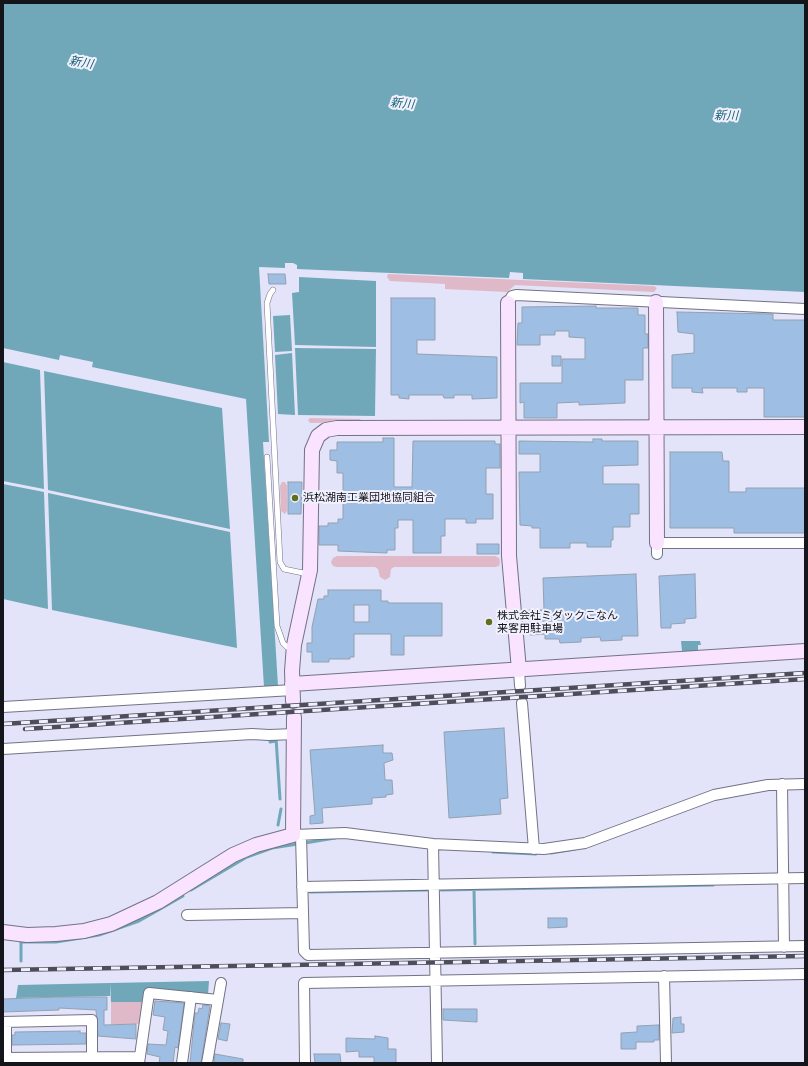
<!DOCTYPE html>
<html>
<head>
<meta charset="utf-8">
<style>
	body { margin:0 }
	#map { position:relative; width:808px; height:1066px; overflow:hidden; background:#e3e3f9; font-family:"Libre Baskerville",serif }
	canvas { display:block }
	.frame { position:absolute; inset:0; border:4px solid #14141b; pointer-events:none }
</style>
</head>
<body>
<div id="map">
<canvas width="808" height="1066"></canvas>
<div class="frame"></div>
</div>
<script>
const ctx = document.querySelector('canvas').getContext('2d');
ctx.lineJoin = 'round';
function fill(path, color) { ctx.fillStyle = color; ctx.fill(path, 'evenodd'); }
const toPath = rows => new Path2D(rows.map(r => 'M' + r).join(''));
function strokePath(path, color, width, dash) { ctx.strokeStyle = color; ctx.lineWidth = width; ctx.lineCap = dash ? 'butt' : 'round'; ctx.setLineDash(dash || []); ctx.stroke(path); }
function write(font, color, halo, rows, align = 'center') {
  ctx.font = font + ' "Libre Baskerville","Noto Sans JP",serif'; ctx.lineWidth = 4; ctx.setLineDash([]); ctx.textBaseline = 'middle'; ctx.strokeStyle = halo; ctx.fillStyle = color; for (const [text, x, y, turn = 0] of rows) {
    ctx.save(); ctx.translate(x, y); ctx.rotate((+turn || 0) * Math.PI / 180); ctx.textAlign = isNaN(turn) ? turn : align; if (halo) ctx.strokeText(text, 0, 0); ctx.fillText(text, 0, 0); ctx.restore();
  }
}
fill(toPath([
	[388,274,654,286,657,288,654,292,515,285,507,292,445,289,445,284,390,281,387,277],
	[310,418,360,419,362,421,360,422,310,423,308,420],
	[282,482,285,482,287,486,287,511,285,514,281,511,280,486],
	[337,556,495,556,499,558,500,562,499,566,495,567,394,567,391,569,390,577,385,580,380,577,378,569,375,567,337,567,333,566,331,562,333,558],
	[111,1002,143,1002,140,1024,111,1024]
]), '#dfb9c8');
fill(toPath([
	[3,3,805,3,805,292,523,279,523,273,510,272,509,278,297,269,297,265,293,263,285,263,285,268,259,267,269,442,263,442,278,686,264,687,246,399,92,367,93,362,60,355,59,360,3,348],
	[299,277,376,281,376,347,295,345,292,293,299,292],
	[290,315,292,351,275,352,273,316],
	[295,348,376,349,375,416,298,415],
	[292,353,295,415,278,414,275,355],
	[3,362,40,370,44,489,3,481],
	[44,371,222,408,230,529,48,490],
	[3,484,44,492,48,609,3,599],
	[48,493,230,532,237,648,52,610],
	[681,641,700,641,701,645,698,645,698,651,682,651],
	[209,981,208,995,146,989,143,1002,111,1002,110,983],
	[110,983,110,996,16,998,18,985]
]), '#70a8b9');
strokePath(toPath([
	[276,738,280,799],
	[270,742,276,741],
	[278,825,281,809],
	[305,843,335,838],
	[493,852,536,854],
	[551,853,575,849],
	[474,889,475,944],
	[191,890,247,857,272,848,298,844],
	[441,890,713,885],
	[310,892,427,890],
	[21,961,21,942,56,942,99,935,139,921,183,896]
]), '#70a8b9', 3);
const building = toPath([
	[268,274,285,274,286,284,269,284,268,274],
	[391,298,435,298,435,340,417,340,417,354,497,357,497,398,472,399,472,395,454,395,454,398,444,398,443,395,409,395,409,399,399,398,399,395,391,395,391,298],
	[596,306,596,308,638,308,638,315,645,315,645,334,648,334,648,348,643,348,643,380,625,380,625,403,579,405,579,402,557,403,557,418,524,418,524,402,520,403,520,383,562,383,562,359,585,359,585,338,569,337,569,331,555,331,555,335,540,335,540,345,517,345,518,323,522,323,522,307,596,306],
	[677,312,773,314,773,320,805,320,805,417,764,417,764,388,747,388,747,392,737,392,737,388,702,388,703,393,692,392,692,388,672,388,672,355,694,353,694,334,678,332,677,312],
	[552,356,561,356,561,366,552,366,552,356],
	[383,438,394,438,394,487,412,487,413,441,495,441,495,444,500,444,500,468,486,468,486,494,493,494,493,519,476,519,476,523,466,523,466,519,445,519,445,536,441,536,441,553,413,553,413,520,398,520,398,528,395,528,395,550,387,550,387,553,338,551,338,545,319,545,319,526,328,526,328,523,338,523,338,519,343,519,343,473,337,473,337,461,330,460,330,450,337,450,337,442,383,442,383,438],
	[593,439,602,439,602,441,638,441,638,465,603,466,603,484,639,484,639,514,630,514,630,527,613,527,613,540,611,540,611,547,587,547,587,543,570,543,570,548,540,548,540,528,532,528,532,526,520,525,519,472,540,472,540,454,519,454,519,441,593,442,593,439],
	[670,452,722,452,723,461,729,461,729,492,746,492,746,488,805,488,805,533,734,533,734,528,670,528,670,452],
	[288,482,302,482,301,514,288,514,288,482],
	[477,544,499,544,499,554,477,554,477,544],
	[636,574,638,636,622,636,622,640,601,641,600,637,581,638,581,642,560,643,559,639,545,639,545,634,530,635,529,610,544,610,543,578,636,574],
	[695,574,696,618,685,619,685,623,671,624,671,628,661,628,659,576,695,574],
	[328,590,381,590,381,601,388,601,388,603,442,603,442,636,404,636,404,655,391,655,391,634,354,634,354,657,350,657,350,659,329,659,329,662,312,662,312,652,307,652,307,643,312,643,312,627,318,599,324,599,324,596,328,596,328,590],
	[354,605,369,605,369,622,354,622,354,605],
	[504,728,508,798,500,799,501,814,449,818,444,732,504,728],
	[383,745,383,753,392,753,393,760,384,763,385,780,392,780,393,794,386,795,386,797,372,798,372,804,322,808,323,823,310,824,310,816,315,815,310,750,383,745],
	[548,918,567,918,567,927,548,928,548,918],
	[59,997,107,997,107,1010,104,1010,104,1025,136,1024,136,1039,98,1036,96,1010,59,1008,59,1010,3,1012,3,999,59,997],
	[155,1001,184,1003,178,1048,175,1047,173,1063,159,1063,160,1057,147,1054,148,1044,166,1045,168,1031,163,1030,165,1017,153,1015,155,1001],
	[203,1005,210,1006,201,1063,190,1063,195,1013,198,1013,199,1008,202,1009,203,1005],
	[443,1009,477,1009,477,1022,443,1020,443,1009],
	[681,1017,681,1024,684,1024,684,1032,672,1033,673,1018,681,1017],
	[221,1023,230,1024,227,1041,218,1039,221,1023],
	[659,1025,659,1040,654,1040,654,1042,636,1042,636,1049,621,1049,621,1033,637,1032,637,1026,659,1025],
	[80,1031,80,1033,86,1033,86,1044,12,1045,12,1035,15,1035,15,1032,80,1031],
	[375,1036,388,1038,388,1049,396,1049,396,1063,374,1063,374,1057,359,1057,359,1051,346,1052,346,1038,375,1039,375,1036],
	[215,1054,243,1059,243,1063,214,1063,215,1054],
	[314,1054,340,1054,341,1063,315,1063,314,1054]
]);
fill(building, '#9ebee3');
strokePath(building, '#92a1b1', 1);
strokePath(toPath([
	[520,686,522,703]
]), '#c4c4d8', 10, [10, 5]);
const lane = toPath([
	[273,290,270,294,267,303,280,562,284,569,308,574],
	[267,457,277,626,283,643,287,647,293,648]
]);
const street = toPath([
	[508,303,512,296,516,295,805,309],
	[657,554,657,543,805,543],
	[519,670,520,686],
	[522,703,534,849],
	[3,707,293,690],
	[3,749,252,734,269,735,295,734],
	[782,784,784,947],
	[294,835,345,833,433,844,544,849,585,843,714,795,768,785,805,784],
	[301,835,304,951,308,955,805,946],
	[433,844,437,1063],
	[302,887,805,878],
	[187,915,303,913],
	[664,976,666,1063],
	[3,1022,92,1020,92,1057],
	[6,1022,6,1058],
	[3,1058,140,1057],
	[139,1063,149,993,218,1000],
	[182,1063,191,997],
	[207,1063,221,983],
	[305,1063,304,983,805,974]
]);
const secondary = toPath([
	[656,302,657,543],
	[508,303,509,556,519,670],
	[292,684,805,651],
	[293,701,292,671,294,645,310,570,312,450,318,436,326,430,337,428,805,427],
	[3,932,27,935,56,934,84,931,111,924,158,902,233,855,256,845,293,835,294,717]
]);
strokePath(lane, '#737286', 6);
strokePath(street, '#737286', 12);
strokePath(secondary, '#737286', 16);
strokePath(lane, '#fff', 5);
strokePath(street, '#fff', 10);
strokePath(secondary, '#f9e3fe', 14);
const rail = toPath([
	[3,724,805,673],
	[25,729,805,679],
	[3,970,805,956]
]);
strokePath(rail, '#4e4e5a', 4.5);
strokePath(rail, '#f1f1fe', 3, [9]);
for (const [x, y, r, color] of [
	[295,498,4,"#606f1b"],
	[489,622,4,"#606f1b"]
]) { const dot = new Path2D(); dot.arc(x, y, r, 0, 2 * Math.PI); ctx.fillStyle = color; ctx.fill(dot); strokePath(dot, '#f1f1fe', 1.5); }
write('11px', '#14141b', '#f1f1fe', [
	["浜松湖南工業団地協同組合",303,498],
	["株式会社ミダックこなん",497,616],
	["来客用駐車場",497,629]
], 'left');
write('italic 12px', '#166174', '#f1f1fe', [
	["新川",81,63,10],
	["新川",402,104,5],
	["新川",726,116,1]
]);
</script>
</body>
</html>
